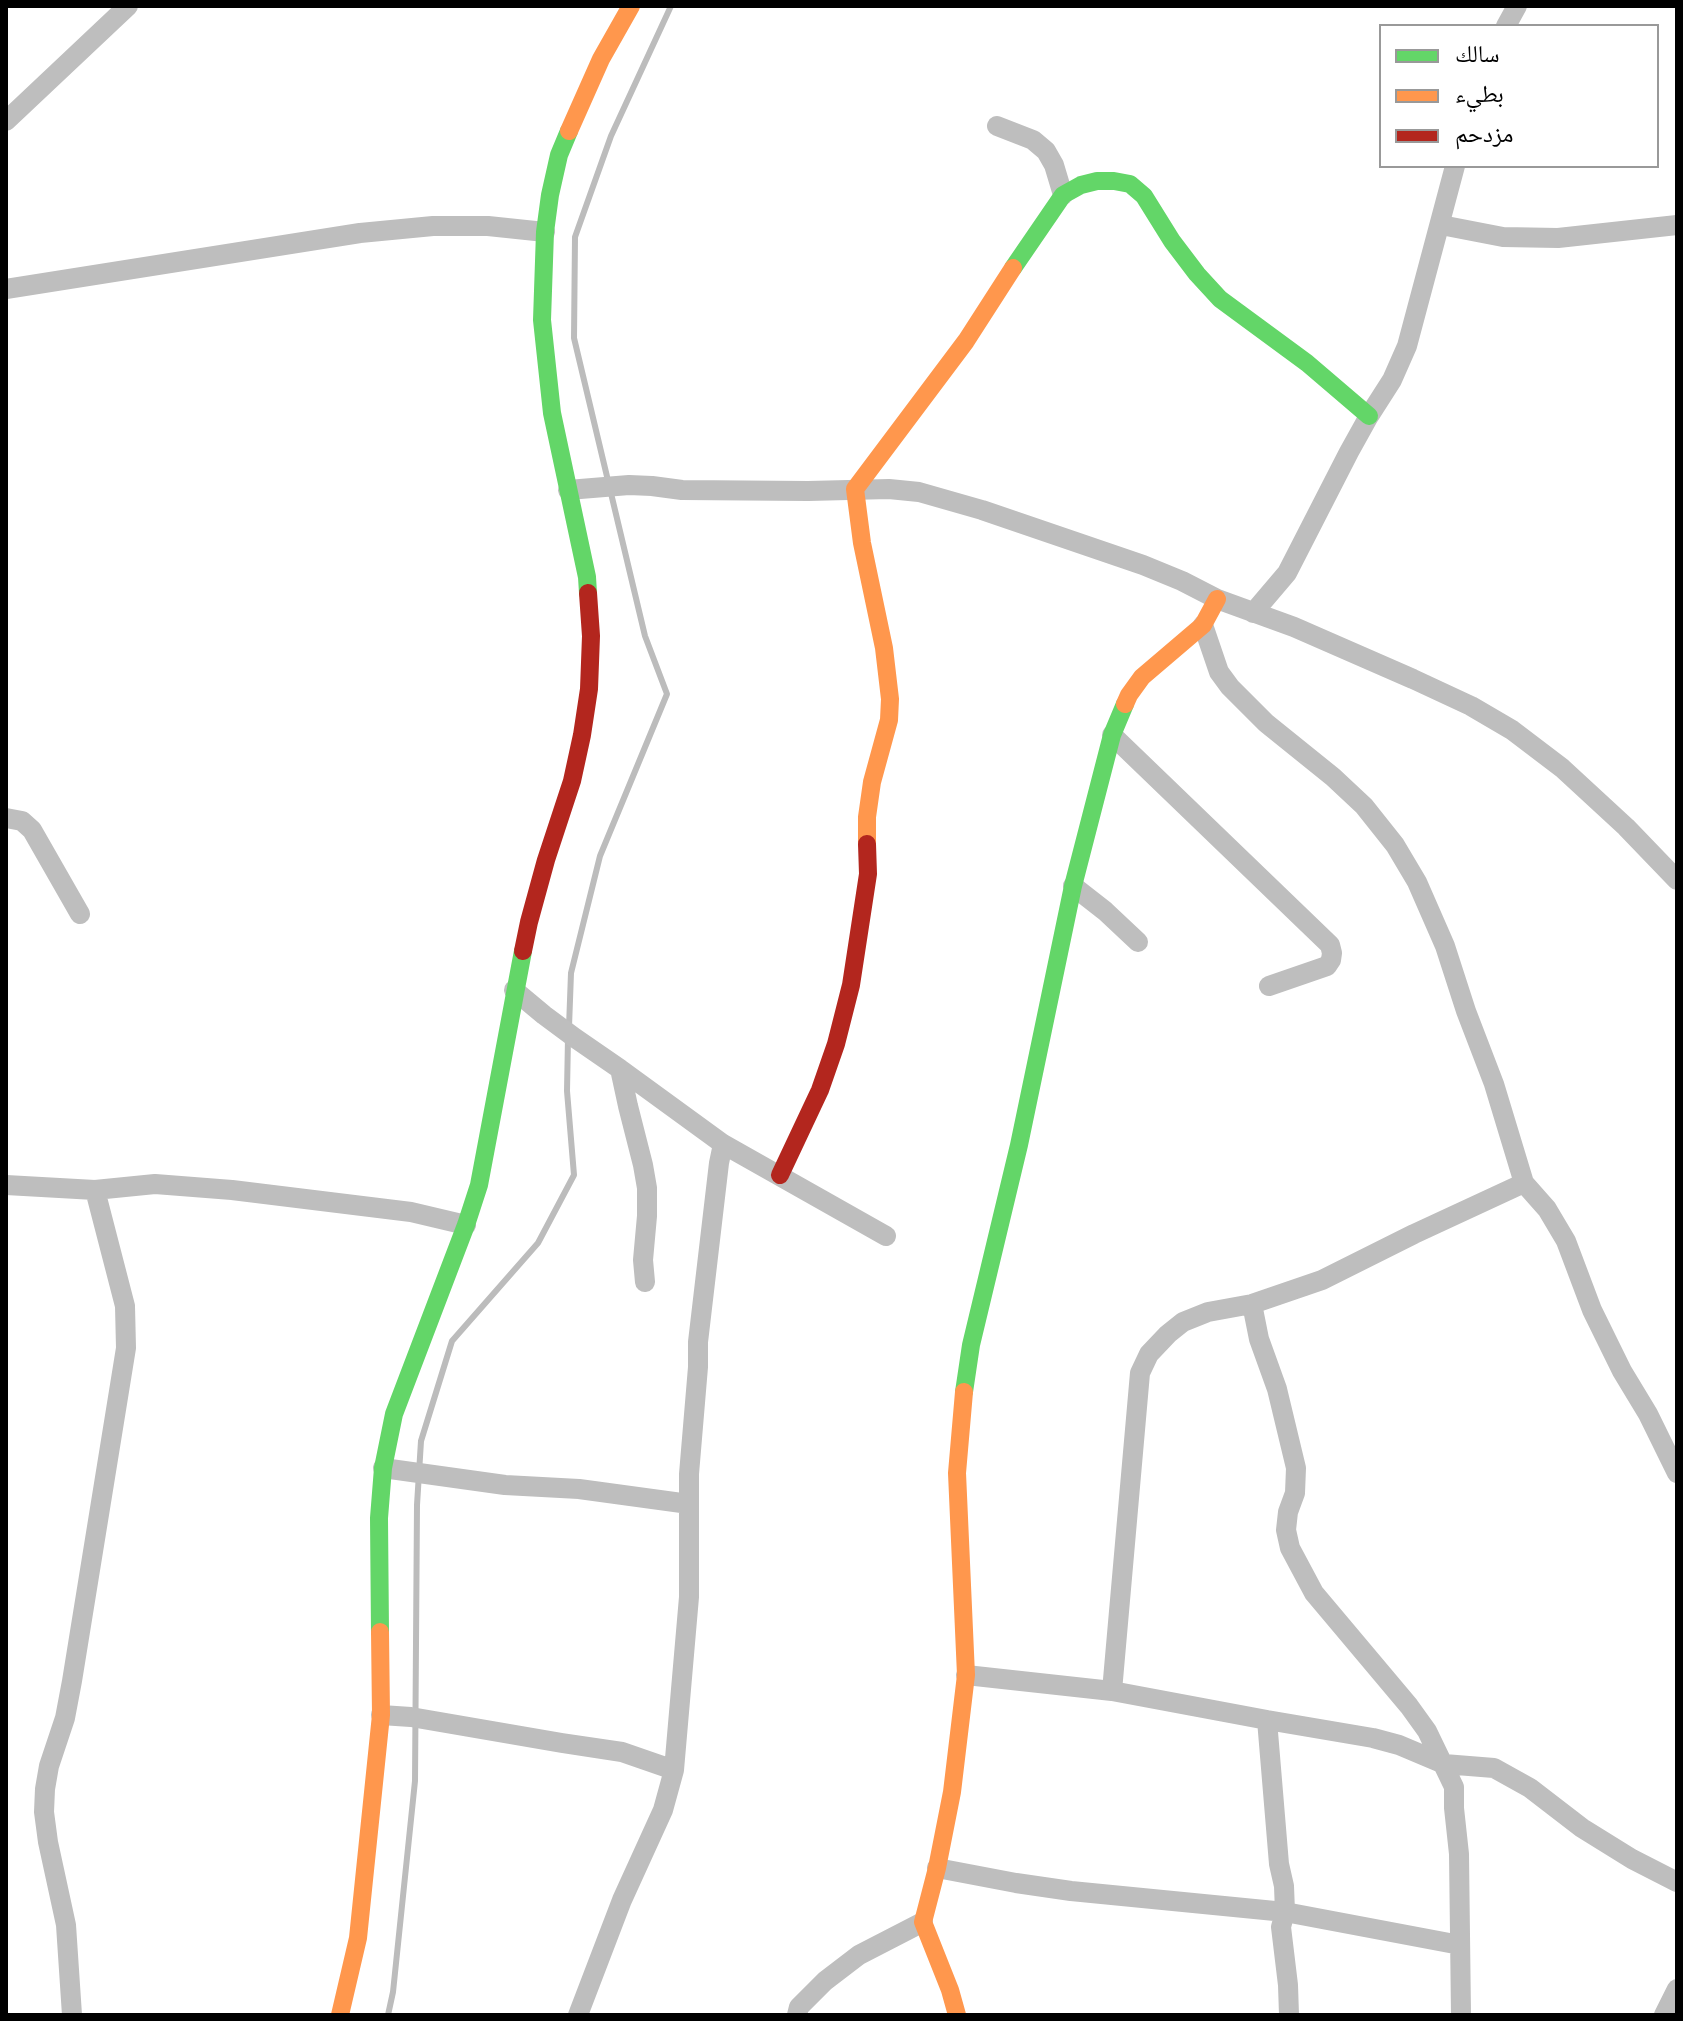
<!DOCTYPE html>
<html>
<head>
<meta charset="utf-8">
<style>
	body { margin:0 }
	#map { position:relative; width:1683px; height:2021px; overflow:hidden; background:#fff; font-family:"Public Sans","Noto Naskh Arabic",sans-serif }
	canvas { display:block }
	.frame { position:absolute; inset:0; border:8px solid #000; pointer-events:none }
	.legend { position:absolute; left:1379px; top:24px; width:280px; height:144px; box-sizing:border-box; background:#fff; border:2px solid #999; margin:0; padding:10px 14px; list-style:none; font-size:24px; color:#000 }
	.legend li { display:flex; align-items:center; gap:16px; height:40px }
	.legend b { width:40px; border:2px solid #999 }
</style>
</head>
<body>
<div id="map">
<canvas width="1683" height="2021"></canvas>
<div class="frame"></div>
<ul class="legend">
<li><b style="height:10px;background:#63d668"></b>سالك</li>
<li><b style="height:10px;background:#ff974d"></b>بطيء</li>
<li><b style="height:10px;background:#b3261e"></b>مزدحم</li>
</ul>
</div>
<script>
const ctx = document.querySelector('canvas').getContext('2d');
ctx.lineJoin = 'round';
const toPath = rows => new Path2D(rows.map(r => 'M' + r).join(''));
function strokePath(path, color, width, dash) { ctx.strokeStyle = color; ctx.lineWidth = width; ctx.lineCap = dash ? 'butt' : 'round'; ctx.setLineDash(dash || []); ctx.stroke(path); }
strokePath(toPath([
	[569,1027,571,973,600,856,667,694,645,636,574,338,575,237,611,136,671,6],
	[388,2015,393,1992,415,1781,417,1505,421,1441,452,1341,538,1243,574,1175,567,1091,568,1038]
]), '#bcbcbc', 6);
strokePath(toPath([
	[1506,26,1517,6],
	[6,121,128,6],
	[997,126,1033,140,1046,151,1054,165,1063,195],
	[1441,225,1503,237,1558,238,1677,225],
	[6,289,360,233,433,226,488,226,545,232],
	[568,490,629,485,652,486,682,490,808,491,889,489,919,492,982,510,1143,565,1182,581,1217,599,1294,627,1413,679,1471,706,1512,730,1562,768,1626,827,1677,880],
	[1253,613,1287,573,1349,452,1369,416,1392,380,1407,346,1455,166],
	[1203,625,1219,672,1230,687,1266,723,1333,777,1364,806,1395,845,1417,882,1445,946,1466,1011,1494,1084,1524,1183,1547,1209,1566,1241,1592,1310,1622,1371,1648,1414,1677,1473],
	[1112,735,1330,945,1332,953,1331,960,1327,966,1269,986],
	[6,818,22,821,32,830,80,914],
	[1073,886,1105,911,1138,942],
	[514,990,544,1015,575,1038,620,1069,723,1144,886,1236],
	[620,1069,628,1106,643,1165,647,1188,647,1216,643,1260,645,1282],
	[6,1185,95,1190],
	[1252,1304,1259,1339,1277,1389,1296,1468,1295,1493,1288,1512,1286,1530,1290,1548,1314,1593,1409,1706,1427,1731,1454,1787,1454,1808,1459,1854,1461,2015],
	[383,1468,505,1485,579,1489,689,1504],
	[966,1675,1112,1691,1267,1720],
	[1112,1691,1140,1373,1149,1354,1168,1334,1183,1322,1208,1312,1252,1304,1322,1280,1414,1234,1524,1183],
	[381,1715,411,1717,562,1743,622,1752,674,1770,663,1810,622,1900,578,2015],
	[674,1770,689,1597,689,1474,698,1367,698,1342,719,1163,723,1144],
	[937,1868,1016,1883,1071,1891,1285,1912,1460,1945],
	[72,2015,66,1925,48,1842,44,1812,45,1789,49,1766,65,1718,72,1681,126,1348,125,1306,95,1190,155,1184,232,1190,411,1212,466,1225],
	[797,2015,799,2007,825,1981,859,1955,923,1922],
	[1289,2015,1288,1985,1281,1927,1285,1912,1284,1886,1279,1864,1267,1720,1373,1738,1399,1745,1444,1764,1494,1768,1530,1788,1582,1828,1632,1859,1677,1882],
	[1664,2015,1677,1989]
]), '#bebebe', 20);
strokePath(toPath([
	[569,131,559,155,550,195,545,232,542,320,552,413,587,577,588,593],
	[1013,268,1063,195,1081,185,1097,181,1114,181,1130,184,1144,196,1172,241,1197,274,1220,299,1307,363,1369,416],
	[964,1392,971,1345,1019,1145,1073,886,1112,735,1125,704],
	[380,1632,379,1518,383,1468,394,1414,466,1225,479,1185,523,951]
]), '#63d668', 18);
strokePath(toPath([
	[569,131,601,59,631,6],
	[1125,704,1129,695,1142,677,1203,625,1217,599],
	[867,844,867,817,872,782,889,720,890,699,884,648,862,543,855,489,966,341,1013,268],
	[340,2015,358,1938,381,1715,380,1632],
	[957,2015,950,1990,923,1922,937,1868,952,1792,966,1675,957,1473,964,1392]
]), '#ff974d', 18);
strokePath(toPath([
	[523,951,529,922,546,860,572,781,582,735,589,689,591,636,588,593],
	[780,1175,820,1090,836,1044,851,985,868,874,867,844]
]), '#b3261e', 18);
</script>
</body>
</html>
